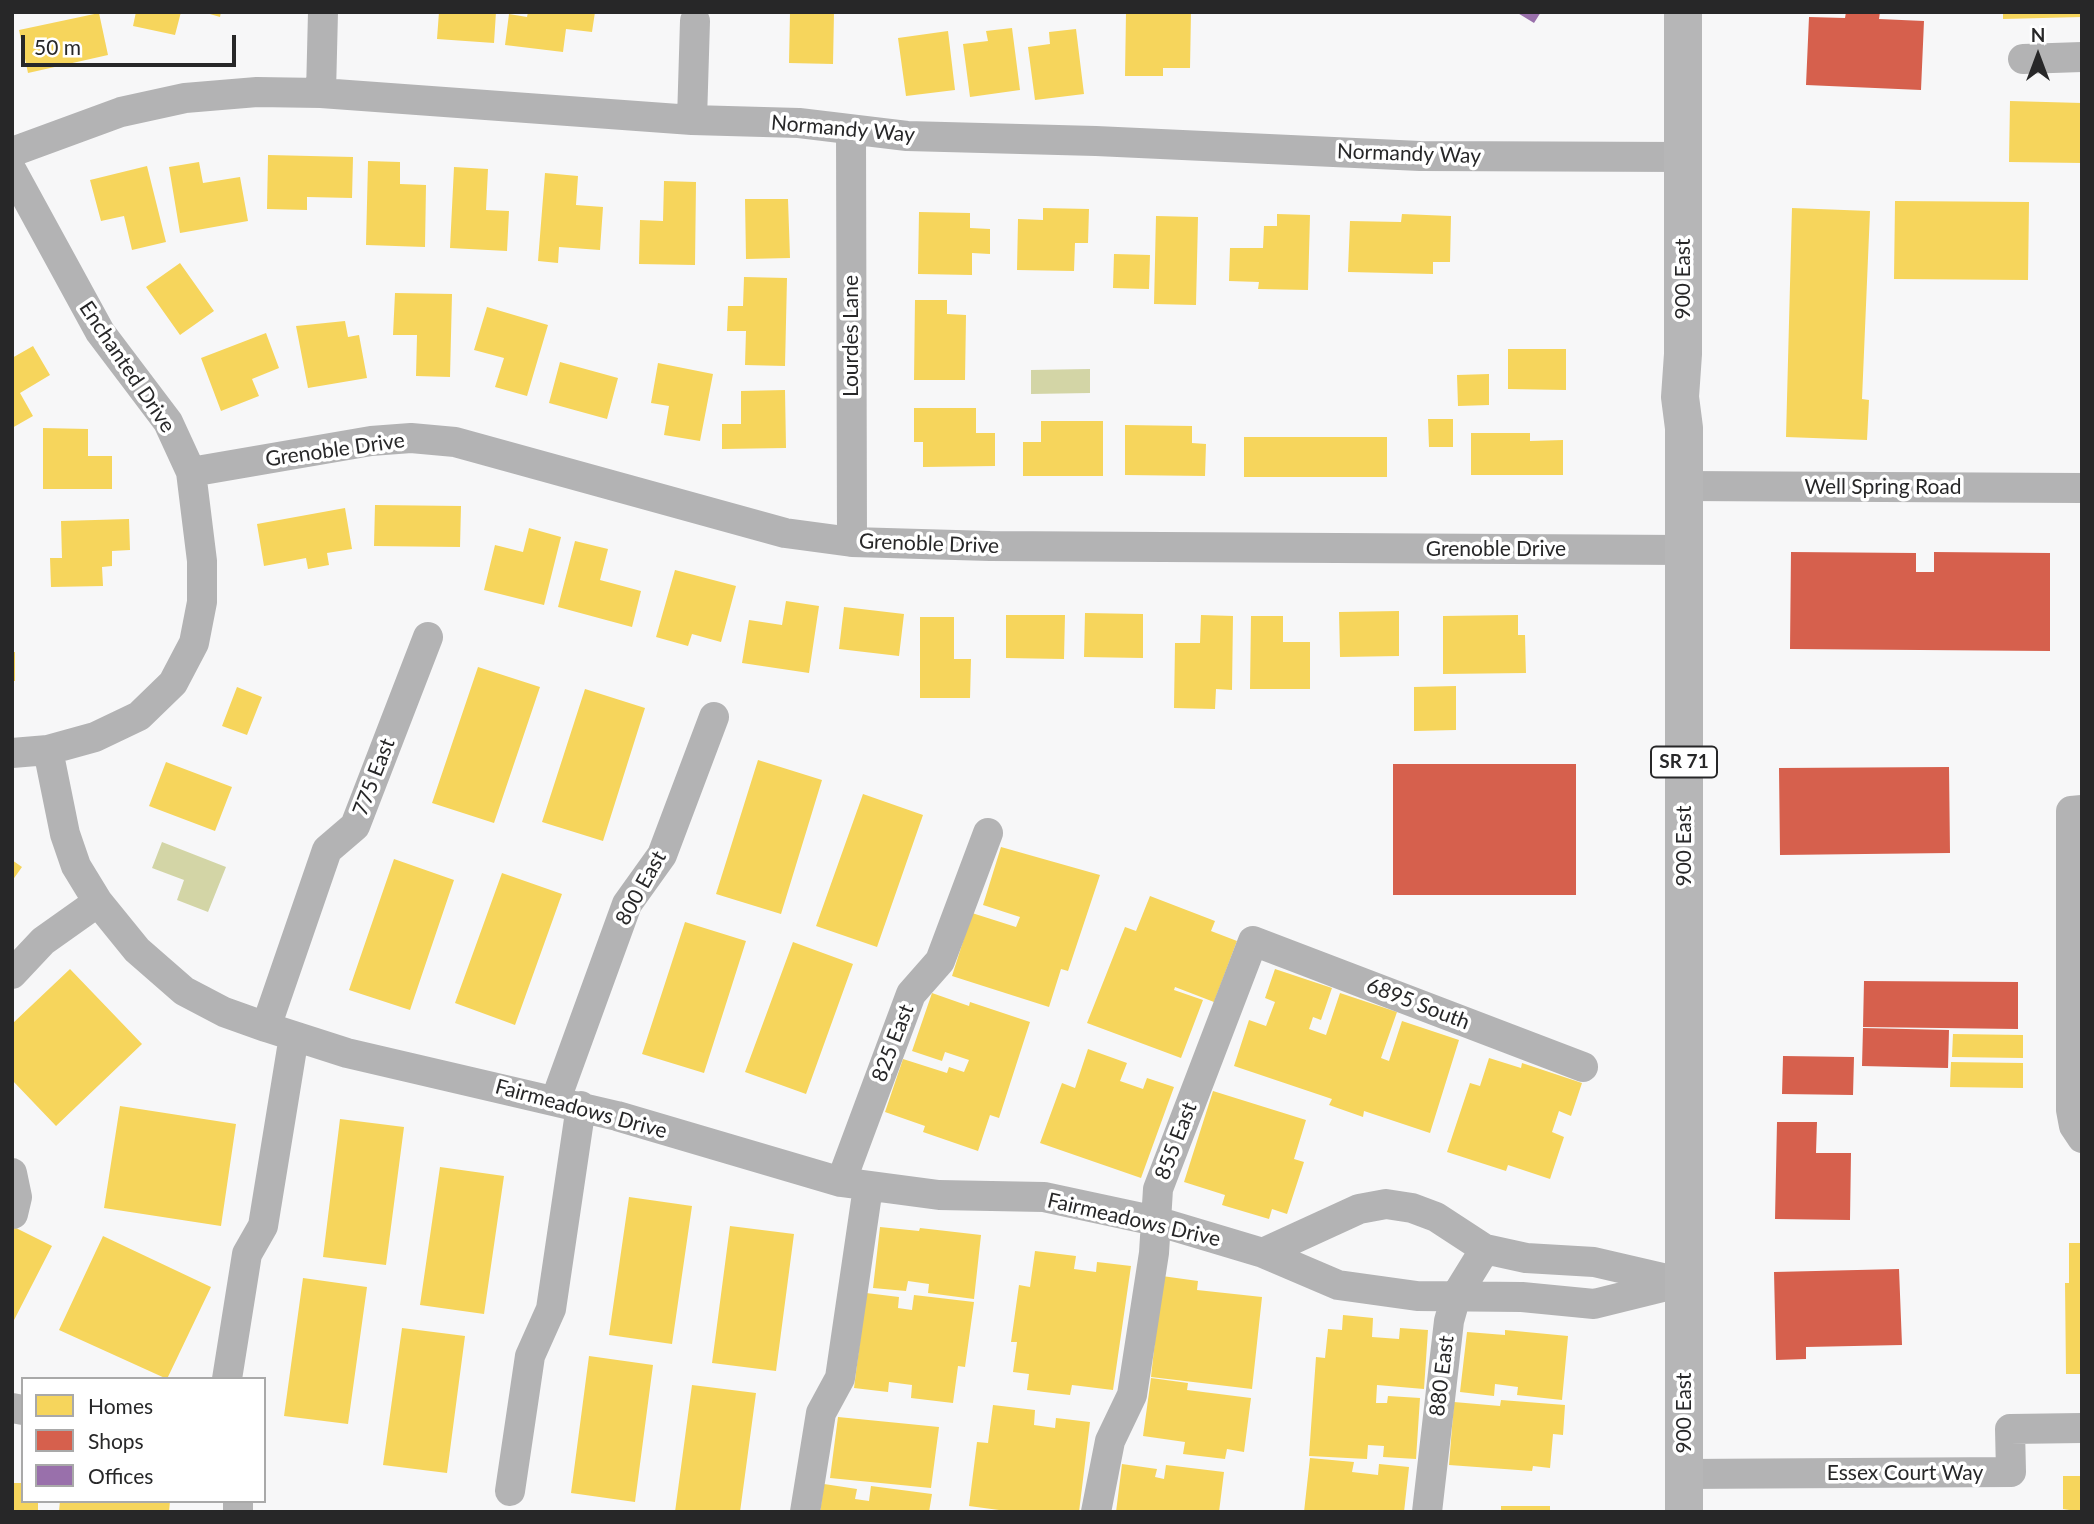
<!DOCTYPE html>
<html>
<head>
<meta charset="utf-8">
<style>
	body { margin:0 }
	#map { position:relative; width:2094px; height:1524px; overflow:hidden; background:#f7f7f8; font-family:Lato,sans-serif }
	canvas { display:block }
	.frame { position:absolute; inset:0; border:14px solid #272728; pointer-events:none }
	.legend { position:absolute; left:21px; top:1377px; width:245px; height:126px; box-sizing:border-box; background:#fff; border:2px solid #a9a9a9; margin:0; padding:9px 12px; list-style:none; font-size:21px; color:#272728 }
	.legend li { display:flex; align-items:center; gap:14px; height:35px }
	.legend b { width:35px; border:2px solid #a9a9a9 }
	.north { position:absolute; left:2003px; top:21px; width:70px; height:70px; -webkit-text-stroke:5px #fff; paint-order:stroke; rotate:0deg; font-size:19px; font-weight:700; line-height:28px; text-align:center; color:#272728 }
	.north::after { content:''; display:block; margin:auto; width:24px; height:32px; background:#272728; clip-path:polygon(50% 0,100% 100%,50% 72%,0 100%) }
	.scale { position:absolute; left:21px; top:35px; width:215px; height:32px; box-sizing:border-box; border:4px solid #272728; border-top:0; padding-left:9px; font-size:21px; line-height:24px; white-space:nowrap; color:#272728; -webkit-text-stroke:5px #fff; paint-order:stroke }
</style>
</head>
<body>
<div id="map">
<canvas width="2094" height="1524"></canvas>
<div class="frame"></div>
<ul class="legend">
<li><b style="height:19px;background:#f6d55c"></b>Homes</li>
<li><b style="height:19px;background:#d6604d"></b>Shops</li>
<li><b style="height:19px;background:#9970ab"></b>Offices</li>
</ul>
<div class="north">N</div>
<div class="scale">50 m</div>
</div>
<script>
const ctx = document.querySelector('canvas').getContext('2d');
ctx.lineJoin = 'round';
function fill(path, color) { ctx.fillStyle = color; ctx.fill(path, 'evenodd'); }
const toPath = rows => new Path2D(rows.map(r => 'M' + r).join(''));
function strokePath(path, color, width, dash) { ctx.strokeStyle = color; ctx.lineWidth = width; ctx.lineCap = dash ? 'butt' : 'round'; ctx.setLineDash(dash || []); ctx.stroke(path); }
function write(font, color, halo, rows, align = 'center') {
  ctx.font = font + ' Lato,sans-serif'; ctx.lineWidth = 7; ctx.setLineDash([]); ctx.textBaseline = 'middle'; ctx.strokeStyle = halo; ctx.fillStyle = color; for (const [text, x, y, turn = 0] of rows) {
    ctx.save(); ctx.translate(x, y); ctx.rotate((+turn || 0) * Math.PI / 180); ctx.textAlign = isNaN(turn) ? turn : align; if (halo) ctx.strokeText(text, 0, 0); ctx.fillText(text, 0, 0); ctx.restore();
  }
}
fill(toPath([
	[1090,369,1090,393,1031,394,1031,370],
	[162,842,226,867,208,912,177,900,184,880,152,868]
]), '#d3d5a6');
fill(toPath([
	[136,12,181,12,175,35,133,26],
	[203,12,221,12,220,17],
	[439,12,496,12,494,43,437,39],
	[528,12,595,12,592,32,566,29,563,52,505,45,509,14,527,17],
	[790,12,834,12,833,64,789,63],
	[1126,12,1191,12,1190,68,1163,68,1163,76,1125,76],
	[2003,12,2082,12,2082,17,2003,19],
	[99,13,108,55,28,73,19,30],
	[1012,28,1020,90,970,97,963,44,988,41,986,31],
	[1076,29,1084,94,1035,100,1028,47,1050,44,1049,32],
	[948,31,955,90,906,96,898,38],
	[2010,101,2082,103,2082,163,2009,162],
	[268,155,353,157,352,198,307,197,307,210,267,209],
	[368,161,400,162,400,184,426,185,425,247,366,245],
	[199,162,203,183,240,177,248,221,180,233,169,167],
	[147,166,166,242,132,250,124,216,101,221,90,180],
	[454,167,488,169,486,210,509,211,507,251,450,248],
	[545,173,578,176,576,205,603,207,600,250,559,247,558,263,538,261],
	[664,181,696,182,695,265,639,264,640,220,663,221],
	[745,199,788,199,790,258,746,259],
	[1895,201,2029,202,2028,280,1894,279],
	[1043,208,1089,209,1088,243,1075,243,1074,271,1017,270,1018,219,1043,220],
	[1792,208,1870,211,1862,399,1869,400,1867,440,1786,437],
	[919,212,970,213,970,228,990,229,990,254,972,253,972,275,918,274],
	[1277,214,1310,215,1308,290,1258,289,1259,282,1229,281,1230,248,1263,248,1264,226,1277,226],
	[1402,214,1451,216,1450,262,1433,262,1433,274,1348,272,1350,221,1401,222],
	[1156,216,1198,217,1196,305,1154,304],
	[1114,254,1150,255,1149,289,1113,288],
	[180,263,214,311,180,335,146,287],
	[744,277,787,278,785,366,745,365,746,331,727,331,728,306,743,306],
	[395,293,452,294,450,377,416,376,417,335,393,335],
	[915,300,947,300,947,314,966,315,965,380,914,380],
	[487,307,548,325,527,396,495,387,504,358,474,350],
	[345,321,348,337,359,335,367,378,308,388,296,326],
	[266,333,279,368,252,379,259,396,221,411,201,358],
	[33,346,50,375,20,393,33,416,12,428,12,358],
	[1508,349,1566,349,1566,390,1508,389],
	[560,362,618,378,607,419,549,403],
	[658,363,713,374,700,441,664,435,669,406,651,403],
	[1489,374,1489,405,1458,406,1457,375],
	[785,390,786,448,722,449,722,424,741,424,741,391],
	[914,408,976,408,976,433,995,433,995,466,923,467,923,442,914,442],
	[1428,419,1453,419,1453,447,1429,447],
	[1041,421,1103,421,1103,476,1023,476,1023,442,1041,442],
	[1125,425,1192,426,1192,443,1206,444,1205,476,1125,475],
	[43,428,88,429,88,456,112,456,112,489,43,489],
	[1471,433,1530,433,1530,441,1563,440,1563,475,1471,475],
	[1244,437,1387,437,1387,477,1244,477],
	[375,505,461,506,460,547,374,546],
	[345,508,352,549,327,553,329,565,308,569,306,558,264,566,257,524],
	[129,519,130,550,112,551,112,566,102,567,103,586,51,587,50,558,62,558,61,521],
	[529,528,561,537,544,605,484,590,495,545,523,552],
	[575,541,608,549,600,580,641,591,632,627,558,607],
	[675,570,736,586,721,642,692,634,688,646,656,637],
	[786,601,819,606,809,673,742,663,749,620,782,625],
	[844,607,904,614,899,656,839,649],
	[1399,611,1399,656,1340,657,1339,612],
	[1085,613,1143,614,1143,658,1084,657],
	[1006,615,1065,615,1064,659,1006,658],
	[1201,615,1233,616,1232,690,1216,689,1215,709,1174,708,1175,643,1200,643],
	[1518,615,1518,635,1525,635,1526,673,1443,674,1443,616],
	[1251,616,1283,616,1283,642,1310,642,1310,689,1250,689],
	[920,617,954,617,954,659,971,659,970,698,920,698],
	[12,652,15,652,15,681,12,681],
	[478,667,540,687,494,823,432,803],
	[1456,686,1456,730,1414,731,1414,687],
	[237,687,262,697,247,735,222,726],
	[585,689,645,708,603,841,542,822],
	[758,760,822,780,781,914,716,894],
	[166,762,232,787,215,831,149,806],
	[863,794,923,815,877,947,816,926],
	[1001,847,1100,875,1068,971,1061,969,1049,1007,952,976,972,913,1016,927,1020,917,983,905],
	[394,859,454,880,410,1010,349,990],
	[12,860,22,867,12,881],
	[502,873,562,894,515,1025,455,1003],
	[1150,896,1215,921,1211,931,1237,941,1214,1002,1175,987,1174,990,1203,1000,1181,1058,1087,1023,1125,927,1136,931],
	[685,922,746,941,704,1073,642,1054],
	[793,942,853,964,806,1094,745,1072],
	[70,969,142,1044,56,1126,12,1080,12,1024],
	[1275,969,1332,988,1321,1020,1313,1017,1309,1029,1326,1035,1340,993,1397,1012,1381,1058,1389,1061,1402,1021,1459,1040,1430,1133,1364,1111,1363,1117,1329,1105,1332,1099,1234,1066,1249,1020,1266,1026,1275,1002,1265,998],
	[932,993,969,1006,970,1002,1030,1022,999,1118,990,1115,978,1151,923,1132,925,1126,885,1112,903,1059,947,1073,949,1067,964,1072,969,1060,945,1052,942,1061,912,1051],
	[1953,1034,2023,1035,2023,1058,1952,1057],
	[1088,1049,1127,1063,1120,1081,1143,1089,1147,1078,1174,1087,1141,1178,1040,1143,1062,1083,1075,1088],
	[1489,1058,1521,1068,1522,1063,1582,1083,1571,1116,1559,1111,1552,1132,1564,1137,1550,1179,1508,1165,1506,1171,1447,1152,1470,1083,1480,1086],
	[1951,1062,2023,1063,2023,1088,1950,1087],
	[1213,1091,1306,1120,1294,1159,1304,1162,1287,1214,1272,1209,1269,1219,1222,1205,1225,1195,1184,1182],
	[120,1106,236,1124,221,1226,104,1208],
	[340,1119,404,1127,386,1265,323,1257],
	[440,1167,504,1176,484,1314,420,1305],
	[629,1197,692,1206,672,1344,609,1335],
	[12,1226,52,1246,12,1324],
	[730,1226,794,1234,776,1371,712,1363],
	[880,1227,919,1231,920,1228,981,1235,974,1299,928,1293,929,1284,908,1281,906,1291,873,1288],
	[103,1236,211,1287,167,1379,59,1330],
	[2069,1243,2082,1243,2082,1374,2066,1374,2065,1283,2069,1283],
	[1035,1251,1076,1256,1074,1269,1096,1272,1097,1262,1131,1266,1113,1390,1072,1385,1070,1395,1027,1390,1029,1374,1013,1372,1017,1342,1011,1342,1019,1285,1030,1287],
	[1162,1276,1198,1281,1197,1290,1262,1297,1252,1389,1151,1377],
	[303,1278,367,1287,348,1424,284,1416],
	[866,1293,899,1297,898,1308,912,1310,914,1295,974,1302,965,1367,958,1366,953,1403,911,1398,912,1385,889,1382,888,1392,854,1388],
	[1343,1315,1373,1318,1372,1337,1399,1339,1400,1328,1428,1330,1424,1389,1377,1385,1376,1403,1387,1403,1388,1396,1420,1398,1416,1459,1383,1457,1384,1446,1368,1445,1367,1459,1309,1456,1316,1357,1325,1358,1328,1329,1342,1330],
	[402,1328,465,1336,447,1473,383,1465],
	[1505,1330,1568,1336,1562,1400,1517,1395,1518,1387,1495,1384,1494,1396,1460,1392,1467,1332,1505,1335],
	[589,1356,653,1365,635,1502,571,1493],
	[1151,1378,1188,1383,1187,1390,1251,1398,1244,1452,1227,1449,1225,1459,1183,1454,1185,1442,1143,1436],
	[692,1385,756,1393,740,1512,675,1512],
	[1501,1400,1565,1405,1563,1435,1553,1434,1550,1468,1533,1466,1532,1471,1449,1465,1454,1402,1500,1406],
	[993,1405,1035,1410,1034,1425,1055,1428,1056,1418,1090,1422,1079,1512,1014,1512,969,1506,977,1442,988,1443],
	[838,1417,939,1427,931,1488,830,1478],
	[1310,1458,1354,1462,1352,1472,1378,1475,1379,1464,1409,1467,1404,1512,1304,1512],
	[1122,1464,1157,1469,1155,1477,1164,1479,1166,1465,1224,1472,1219,1512,1116,1512],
	[2063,1476,2082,1476,2082,1512,2063,1509],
	[12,1483,23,1483,23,1501,38,1501,38,1512,12,1512],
	[824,1484,857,1489,855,1499,869,1501,871,1486,932,1494,929,1512,820,1512],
	[60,1501,170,1501,169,1512,63,1512,59,1511],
	[1501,1506,1550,1506,1550,1512,1501,1512]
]), '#f6d55c');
fill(toPath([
	[1846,12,1880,12,1879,19,1924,21,1921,90,1806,85,1809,17,1845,18],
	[1791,552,1916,553,1916,572,1934,572,1934,552,2050,553,2050,651,1790,649],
	[1393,764,1576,764,1576,895,1393,895],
	[1949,767,1950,853,1780,855,1779,768],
	[1864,981,2018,982,2018,1029,1863,1027],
	[1863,1028,1949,1030,1948,1068,1862,1066],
	[1783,1056,1854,1057,1853,1095,1782,1094],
	[1777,1122,1817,1122,1816,1153,1851,1153,1850,1220,1775,1219],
	[1899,1269,1902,1345,1806,1347,1806,1359,1776,1360,1774,1272]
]), '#d6604d');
fill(toPath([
	[1516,12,1541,12,1534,23]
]), '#9970ab');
strokePath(toPath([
	[2023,59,2082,57],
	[321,93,323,12],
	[692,120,695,21],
	[851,130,852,542],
	[12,152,121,112,185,98,257,92,321,93,692,120,799,123,907,136,1096,141,1420,156,1683,157],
	[12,171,100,332,168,422,191,472,202,561,202,602,194,643,173,683,139,716,95,737,48,750,12,753],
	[191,472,371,441,411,438,455,442,785,533,852,542,990,546,1684,550],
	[1683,486,2082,488],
	[48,750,65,834,76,866,98,902,137,950,184,991,224,1012,266,1027,347,1053,617,1116,841,1182,939,1195,1044,1197,1156,1221,1263,1253,1338,1285,1417,1296,1522,1297,1594,1304,1683,1282],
	[2082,810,2071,811,2071,1110,2074,1126,2082,1138],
	[12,974,43,941,98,902],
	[266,1027,327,850,355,826,428,637],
	[556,1099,627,904,662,855,714,717],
	[12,1173,17,1197,13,1214],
	[841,1182,911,994,940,961,988,833],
	[1263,1253,1359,1209,1386,1204,1412,1208,1436,1217,1485,1249,1526,1258,1594,1262,1676,1281],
	[227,1379,247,1254,263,1226,294,1036],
	[12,1408,23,1410],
	[1684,1474,2011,1472,2010,1429,2082,1428],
	[510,1491,530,1356,551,1309,581,1106],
	[238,1501,238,1512],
	[805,1512,821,1413,840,1378,868,1187],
	[1096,1512,1110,1441,1132,1395,1154,1253,1158,1189,1253,941,1583,1067],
	[1427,1512,1449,1321,1456,1296,1485,1249]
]), '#b3b3b4', 30);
strokePath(toPath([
	[1683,12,1683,354,1680,397,1684,428,1684,1512]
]), '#b6b6b7', 38);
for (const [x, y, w] of [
	[1684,762,66]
]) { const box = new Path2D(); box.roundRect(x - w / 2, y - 15.5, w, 31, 5); ctx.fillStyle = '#fff'; ctx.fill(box); strokePath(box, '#272728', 2); }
write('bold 19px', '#272728', null, [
	["SR 71",1684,762]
]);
write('21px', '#272728', '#fff', [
	["Normandy Way",843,129,5],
	["Normandy Way",1409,154,2],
	["900 East",1683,279,-90],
	["Lourdes Lane",851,336,-90],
	["Enchanted Drive",127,367,56],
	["Grenoble Drive",335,450,-8],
	["Well Spring Road",1883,487],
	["Grenoble Drive",929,544,2],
	["Grenoble Drive",1496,549],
	["775 East",374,777,-69],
	["900 East",1684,846,-90],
	["800 East",641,888,-61],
	["6895 South",1418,1004,21],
	["825 East",893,1043,-69],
	["Fairmeadows Drive",581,1109,15],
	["855 East",1176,1141,-69],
	["Fairmeadows Drive",1134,1220,13],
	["880 East",1442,1376,-83],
	["900 East",1684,1413,-90],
	["Essex Court Way",1905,1473]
]);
</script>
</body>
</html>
